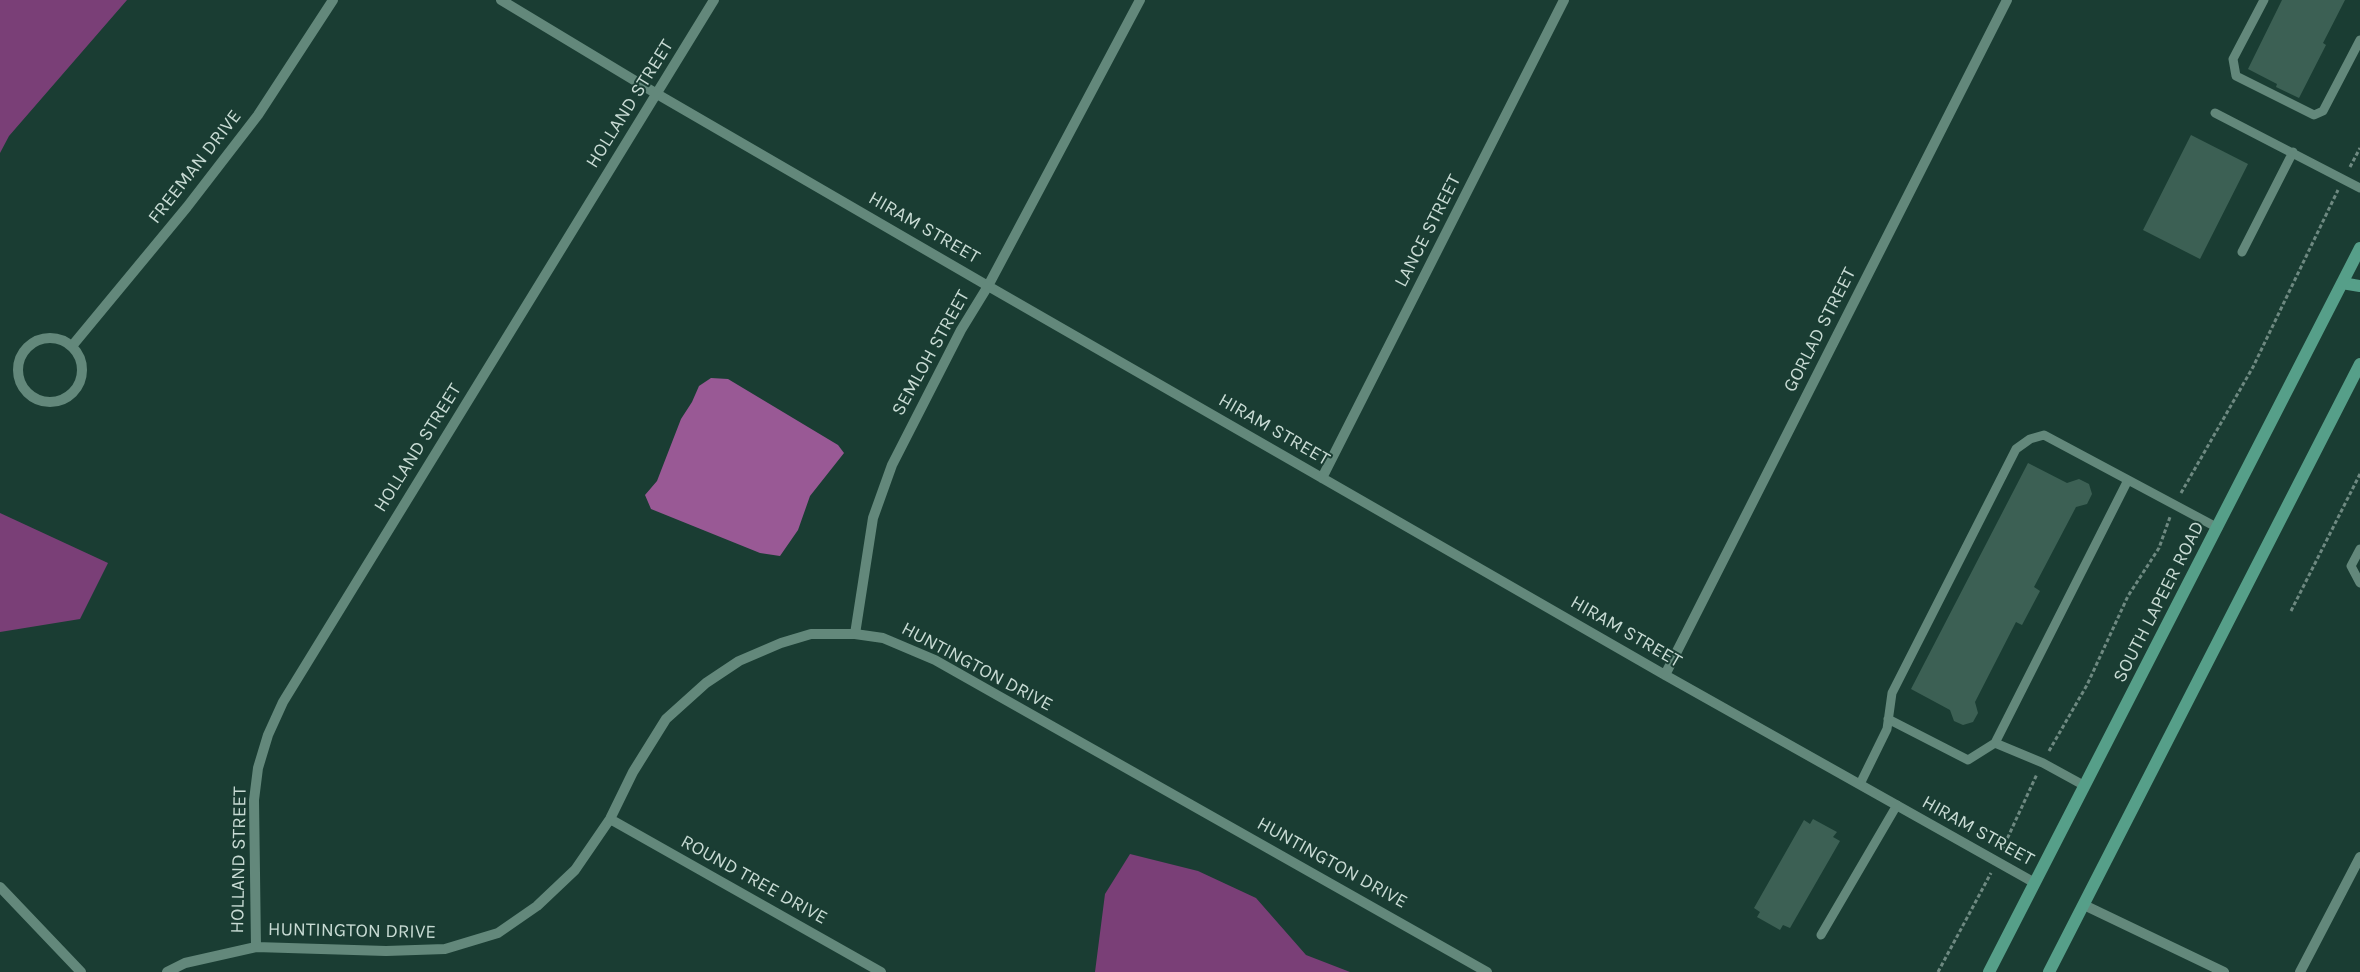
<!DOCTYPE html>
<html>
<head>
<meta charset="utf-8">
<style>
	body { margin:0 }
	canvas { display:block; background:#1a3d33 }
</style>
</head>
<body>
<canvas width="2360" height="972"></canvas>
<script>
const ctx = document.querySelector('canvas').getContext('2d');
ctx.lineJoin = 'round';
function fill(path, color) { ctx.fillStyle = color; ctx.fill(path, 'evenodd'); }
const toPath = rows => new Path2D(rows.map(r => 'M' + r).join(''));
function strokePath(path, color, width, dash) { ctx.strokeStyle = color; ctx.lineWidth = width; ctx.lineCap = dash ? 'butt' : 'round'; ctx.setLineDash(dash || []); ctx.stroke(path); }
function write(font, color, halo, rows, align = 'center') {
  ctx.font = font + ' Karla,sans-serif'; ctx.lineWidth = 4; ctx.setLineDash([]); ctx.textBaseline = 'middle'; ctx.strokeStyle = halo; ctx.fillStyle = color; for (const [text, x, y, turn = 0] of rows) {
    ctx.save(); ctx.translate(x, y); ctx.rotate((+turn || 0) * Math.PI / 180); ctx.textAlign = isNaN(turn) ? turn : align; if (halo) ctx.strokeText(text, 0, 0); ctx.fillText(text, 0, 0); ctx.restore();
  }
}
fill(toPath([
	[0,0,127,0,9,136,0,153],
	[0,513,108,563,80,619,0,632],
	[1130,854,1198,871,1256,898,1306,955,1350,972,1095,972,1105,894]
]), '#7a3f77');
fill(toPath([
	[711,378,728,379,838,445,844,453,810,496,798,530,780,556,760,553,651,509,645,495,657,481,681,419,692,402,699,386]
]), '#995995');
fill(toPath([
	[2282,0,2345,0,2323,43,2326,45,2299,98,2276,87,2277,84,2248,69],
	[2191,135,2248,164,2200,259,2143,230],
	[2028,463,2067,483,2079,479,2089,484,2092,494,2087,504,2076,507,2034,587,2040,591,2022,625,2016,622,1975,702,1978,713,1973,722,1963,725,1954,721,1950,710,1911,689],
	[1813,819,1837,832,1833,837,1840,841,1790,928,1783,925,1780,930,1757,917,1760,912,1754,908,1804,820,1810,824]
]), '#3c6054');
strokePath(toPath([
	[2350,167,2360,148],
	[2181,493,2253,367,2338,190],
	[2291,611,2360,474],
	[2049,751,2087,685,2128,596,2159,548,2170,517],
	[2002,850,2037,774],
	[1938,972,1991,873]
]), '#6e8981', 3, [4, 2.5]);
strokePath(toPath([
	[2264,0,2233,59,2236,76,2314,115,2323,111,2360,40],
	[2215,113,2360,188],
	[2242,252,2293,152],
	[2360,549,2351,566,2360,583],
	[1888,719,1968,760,1995,743,2043,763,2085,786],
	[1995,743,2128,480],
	[1860,784,1887,729,1892,693,2016,449,2030,439,2044,435,2218,528],
	[1821,935,1897,805]
]), '#63887b', 9);
strokePath(toPath([
	[501,0,657,94,988,286,1665,675,2035,883],
	'18 370a32 32 0 1 1 64 0a32 32 0 1 1-64 0Z',
	[72,346,187,207,258,115,333,0],
	[1322,478,1564,0],
	[855,634,873,518,892,465,961,330,988,286,1140,0],
	[1665,675,2007,0],
	[610,819,881,972],
	[0,887,81,972],
	[2084,905,2224,972],
	[256,947,254,800,258,768,268,735,283,702,714,0],
	[167,972,185,963,256,947,386,951,445,949,498,933,537,906,575,870,610,819,633,772,666,719,706,683,739,661,781,643,811,634,855,634,883,638,935,660,1487,972],
	[2300,972,2360,857]
]), '#63887b', 10);
strokePath(toPath([
	[2342,283,2360,286],
	[1989,972,2360,248],
	[2049,972,2360,364]
]), '#569f89', 12);
write('19px', '#c8dbd4', '#1a3d33', [
	["HOLLAND STREET",630,104,-58],
	["FREEMAN DRIVE",195,167,-52],
	["HIRAM STREET",924,228,30],
	["LANCE STREET",1428,231,-63],
	["GORLAD STREET",1820,330,-63],
	["SEMLOH STREET",931,353,-61],
	["HIRAM STREET",1274,430,30],
	["HOLLAND STREET",418,448,-58],
	["SOUTH LAPEER ROAD",2159,602,-63],
	["HIRAM STREET",1626,632,30],
	["HUNTINGTON DRIVE",977,667,28],
	["HIRAM STREET",1978,831,29],
	["HOLLAND STREET",239,860,-89],
	["HUNTINGTON DRIVE",1332,863,29],
	["ROUND TREE DRIVE",754,880,29],
	["HUNTINGTON DRIVE",352,931,1]
]);
</script>
</body>
</html>
